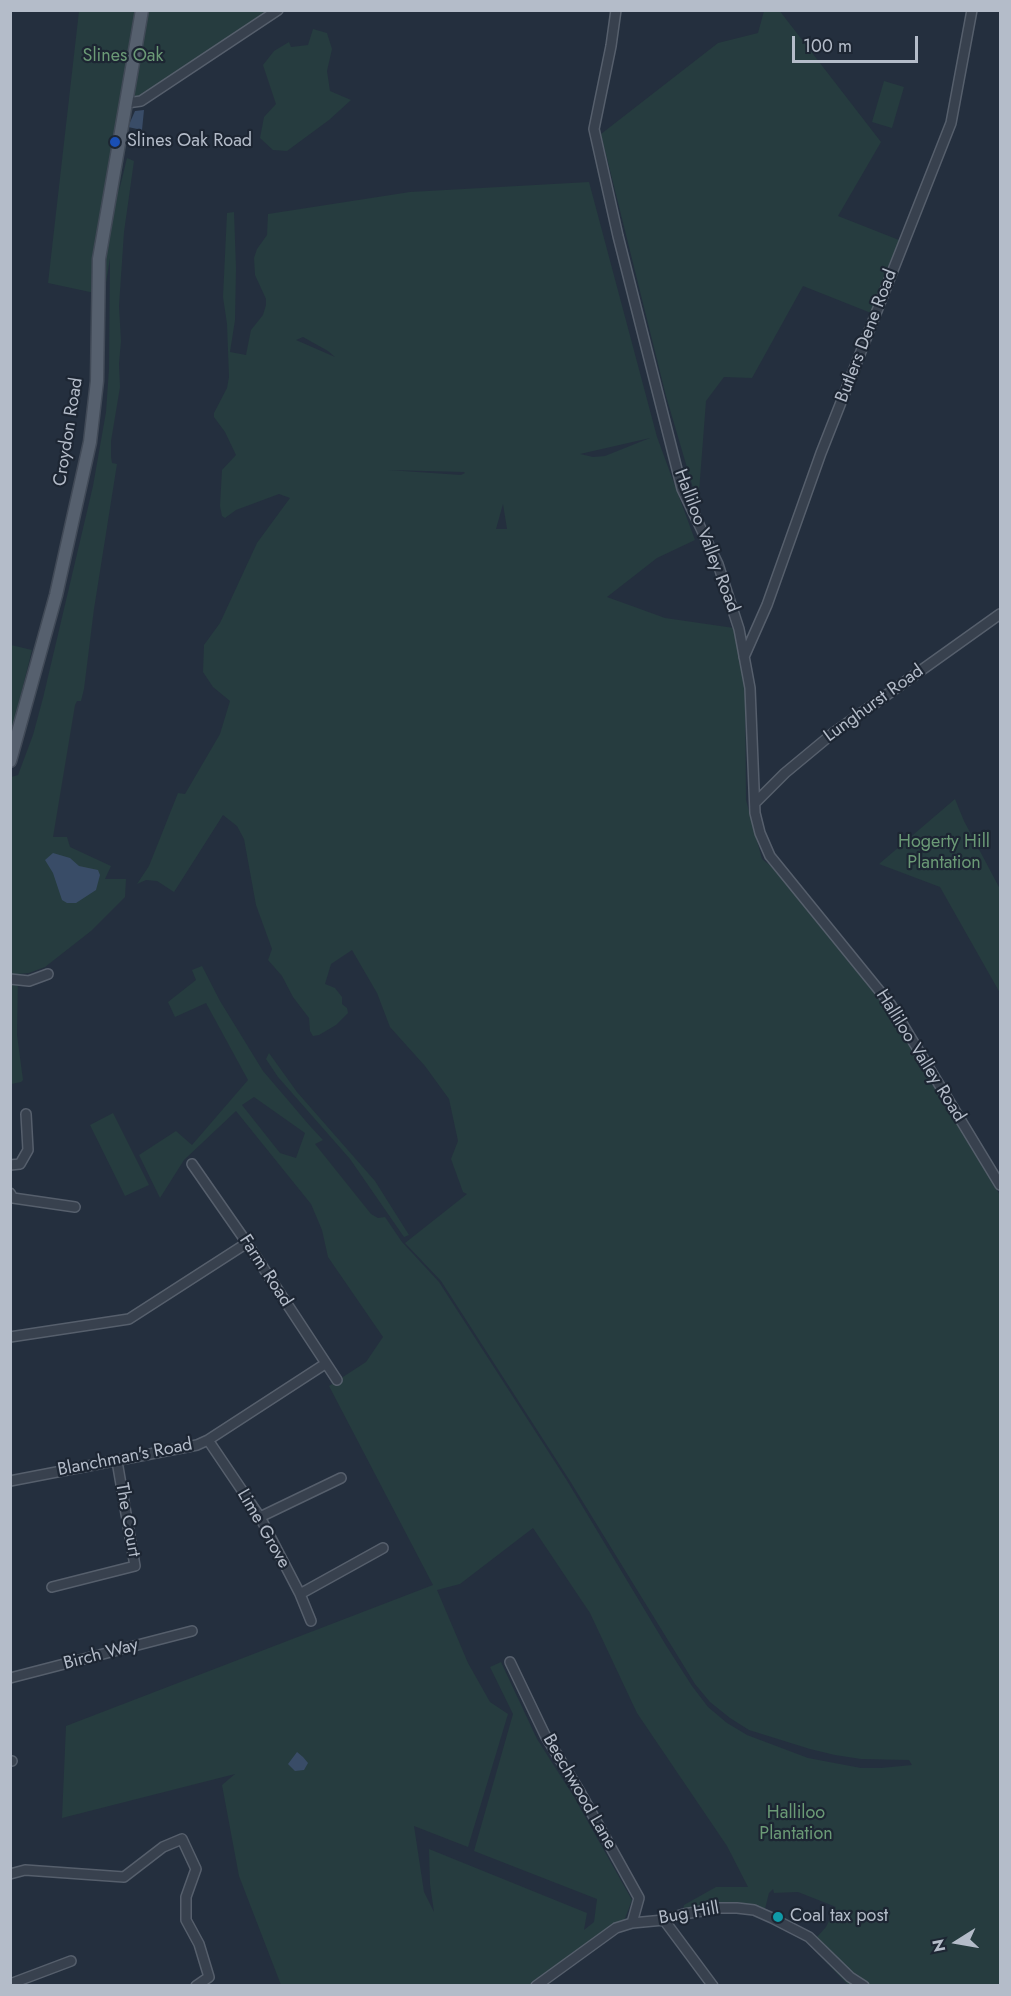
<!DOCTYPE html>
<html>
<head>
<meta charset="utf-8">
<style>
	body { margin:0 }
	#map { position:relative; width:1011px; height:1996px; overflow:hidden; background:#242f3e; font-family:Jost,sans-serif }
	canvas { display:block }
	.frame { position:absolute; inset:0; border:12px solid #b4bcc9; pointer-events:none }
	.north { position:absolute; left:927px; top:1912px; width:60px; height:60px; -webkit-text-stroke:4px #1d2633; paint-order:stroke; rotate:259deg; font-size:16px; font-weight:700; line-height:24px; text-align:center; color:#b4bcc9 }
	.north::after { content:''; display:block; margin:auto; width:21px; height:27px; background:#b4bcc9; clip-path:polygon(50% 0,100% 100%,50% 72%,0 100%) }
	.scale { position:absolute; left:792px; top:36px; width:126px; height:27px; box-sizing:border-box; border:3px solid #b4bcc9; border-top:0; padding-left:8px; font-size:18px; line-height:21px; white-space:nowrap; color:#b4bcc9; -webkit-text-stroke:4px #1d2633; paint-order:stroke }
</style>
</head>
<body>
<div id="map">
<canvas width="1011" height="1996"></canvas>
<div class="frame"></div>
<div class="north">N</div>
<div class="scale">100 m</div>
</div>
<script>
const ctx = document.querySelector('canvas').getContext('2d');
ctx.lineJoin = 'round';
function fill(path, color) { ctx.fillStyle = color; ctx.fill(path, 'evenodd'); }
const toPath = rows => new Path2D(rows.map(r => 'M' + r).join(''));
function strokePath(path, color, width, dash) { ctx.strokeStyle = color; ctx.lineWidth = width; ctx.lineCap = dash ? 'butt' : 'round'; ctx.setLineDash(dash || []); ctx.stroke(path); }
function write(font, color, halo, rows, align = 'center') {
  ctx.font = font + ' Jost,sans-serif'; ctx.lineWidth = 4.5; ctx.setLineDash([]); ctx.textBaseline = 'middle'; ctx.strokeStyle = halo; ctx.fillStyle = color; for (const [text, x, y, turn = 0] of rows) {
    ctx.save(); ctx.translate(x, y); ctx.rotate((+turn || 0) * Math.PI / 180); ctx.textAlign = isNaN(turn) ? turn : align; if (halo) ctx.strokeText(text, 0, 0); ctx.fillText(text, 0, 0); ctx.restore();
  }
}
fill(toPath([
	[779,10,881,142,838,216,899,240,871,313,803,286,752,378,724,377,706,401,698,505,666,396,601,134,718,43,758,33,764,11],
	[79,11,265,11,263,14,131,109,119,191,127,158,134,161,124,232,119,306,121,341,119,364,120,387,111,441,111,457,112,463,117,464,94,609,84,689,81,701,77,701,75,705,53,837,67,837,70,847,111,866,105,879,126,879,125,897,91,931,45,967,29,973,18,974,17,1035,23,1080,21,1082,11,1084,11,777,18,775,33,735,43,698,93,486,106,412,109,369,110,258,104,295,48,283],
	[313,29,327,33,332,49,327,71,330,91,351,100,329,120,287,151,273,150,260,138,264,117,276,104,263,65,274,51,289,42,291,47,308,45],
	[884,81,904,87,892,128,872,122],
	[589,182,657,437,695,540,657,558,607,597,665,618,734,628,745,688,746,800,762,859,772,867,886,1008,1000,1195,1000,1985,848,1985,808,1943,817,1937,826,1927,836,1907,798,1892,774,1893,773,1889,769,1893,765,1909,736,1902,720,1903,683,1910,684,1905,716,1887,748,1887,727,1846,637,1713,590,1613,533,1528,460,1584,437,1590,468,1663,490,1702,508,1714,468,1847,414,1826,424,1892,434,1912,430,1884,429,1849,587,1913,584,1930,594,1922,597,1899,474,1851,513,1714,490,1667,501,1662,537,1739,574,1797,632,1900,624,1921,529,1985,306,1986,305,1984,305,1985,281,1985,239,1876,222,1785,235,1774,62,1818,66,1726,433,1585,329,1386,366,1362,383,1337,328,1257,322,1230,311,1204,236,1111,184,1160,160,1198,139,1155,176,1131,192,1145,248,1080,206,1003,175,1017,168,1002,196,980,192,970,202,966,220,1001,263,1071,310,1126,323,1140,315,1144,371,1214,378,1218,385,1217,402,1242,439,1282,566,1479,667,1647,692,1686,708,1707,727,1723,747,1735,808,1758,861,1768,881,1768,912,1765,909,1760,861,1759,835,1755,810,1749,749,1730,730,1718,710,1702,695,1684,570,1481,441,1281,405,1243,467,1194,463,1192,451,1159,458,1141,449,1099,425,1066,390,1027,377,993,352,950,331,964,325,984,335,988,342,997,342,1004,347,1008,348,1013,336,1025,319,1035,313,1036,310,1031,309,1018,293,997,282,976,268,960,272,949,256,905,244,839,237,826,223,815,174,892,157,881,146,880,137,884,149,866,178,793,185,794,220,734,230,701,213,687,203,672,204,645,220,623,257,543,290,498,279,494,236,510,225,518,222,516,220,506,222,470,236,455,225,432,214,417,214,413,227,388,229,377,227,324,223,297,227,213,234,212,236,268,235,320,230,352,246,355,251,330,263,315,266,305,266,299,255,275,254,258,257,249,267,235,268,214,410,192],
	[303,337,328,351,335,357,296,340],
	[650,438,605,456,593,457,580,454],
	[388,470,464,472,465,473,461,475],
	[503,504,507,529,496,529],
	[254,1097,305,1133,296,1158,280,1153,242,1105],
	[11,645,32,650,11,735,10,645],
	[955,799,964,821,1000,889,1000,993,940,887,879,864],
	[269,1053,297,1092,375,1181,409,1235,404,1237,350,1159,278,1077,266,1059],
	[113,1113,149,1185,125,1196,90,1125]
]), '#263c3f');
fill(toPath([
	[144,110,142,130,128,127,135,111],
	[53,853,70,858,79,866,98,870,100,875,96,890,76,903,67,903,62,900,53,873,45,860],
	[297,1752,303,1757,308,1763,304,1770,295,1771,288,1764]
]), '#394c67');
const minor = toPath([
	[616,10,611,46,594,129,618,236,682,489,718,564,739,629,750,688,755,813,760,833,770,856,891,1005,1000,1185],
	[127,103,141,101,278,10],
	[744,657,767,605,821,453,951,123,972,10],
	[755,803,785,773,832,734,1000,614],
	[10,979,29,981,48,974],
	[192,1164,247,1243,337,1380],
	[10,1165,20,1164,28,1150,26,1114],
	[10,1193,13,1198,75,1207],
	[10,1337,129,1319,247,1243],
	[208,1440,260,1517,300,1594,311,1621],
	[10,1481,197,1445,208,1440,325,1364],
	[260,1517,341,1478],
	[52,1587,135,1566,117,1461],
	[300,1594,383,1548],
	[510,1662,545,1735,580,1792,639,1898,632,1923],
	[10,1678,192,1631],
	[10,1761,12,1761],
	[10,1874,25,1870,124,1877,163,1847,182,1839,196,1869,186,1897,186,1920,199,1944,209,1977,196,1986],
	[664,1920,713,1986],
	[10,1984,71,1961],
	[536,1986,616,1928,632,1923,664,1920,684,1914,720,1908,737,1908,754,1910,772,1918,809,1937,850,1977,864,1986]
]);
const major = toPath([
	[10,761,56,595,90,442,97,381,99,259,142,10]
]);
strokePath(minor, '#565f6c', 12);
strokePath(major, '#414a57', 15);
strokePath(minor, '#38414e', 9);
strokePath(major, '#56606e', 12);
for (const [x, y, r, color] of [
	[115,142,6,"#1a4fb4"],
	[778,1917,6,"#0f9aa8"]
]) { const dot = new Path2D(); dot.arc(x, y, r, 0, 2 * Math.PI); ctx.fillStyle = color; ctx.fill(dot); strokePath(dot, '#1d2633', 2); }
write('18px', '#6b9a76', '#1d2633', [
	["Slines Oak",123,57],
	["Hogerty Hill",944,843],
	["Plantation",944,864],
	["Halliloo",796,1814],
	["Plantation",796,1835]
]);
write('18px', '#b4bcc9', '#1d2633', [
	["Slines Oak Road",127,142],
	["Coal tax post",790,1917]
], 'left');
write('18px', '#b4bcc9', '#1d2633', [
	["Butlers Dene Road",867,336,-69],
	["Croydon Road",69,432,-81],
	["Halliloo Valley Road",706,541,69],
	["Lunghurst Road",874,704,-36],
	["Halliloo Valley Road",920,1056,58],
	["Farm Road",265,1271,57],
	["Blanchman's Road",125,1458,-11],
	["The Court",127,1520,80],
	["Lime Grove",263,1529,60],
	["Birch Way",101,1655,-15],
	["Beechwood Lane",579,1792,60],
	["Bug Hill",689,1914,-10]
]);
</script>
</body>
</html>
